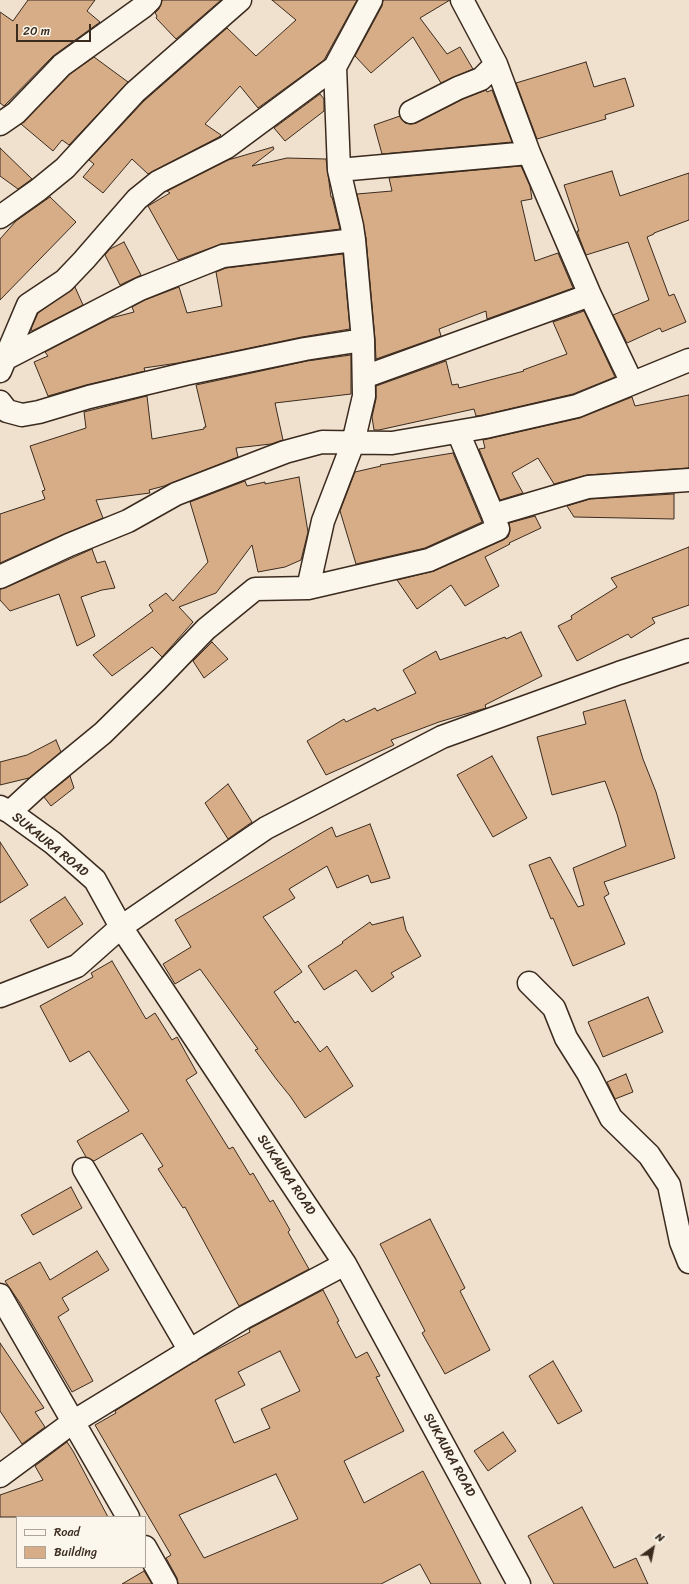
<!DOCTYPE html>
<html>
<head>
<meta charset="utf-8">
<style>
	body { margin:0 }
	#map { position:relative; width:689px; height:1584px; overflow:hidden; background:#f0e1ce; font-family:Sriracha,sans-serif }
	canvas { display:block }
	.legend { position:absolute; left:16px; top:1516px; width:130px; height:52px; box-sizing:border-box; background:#fbf7ec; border:1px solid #aea59a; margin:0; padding:5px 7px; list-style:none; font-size:12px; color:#3b2a1e }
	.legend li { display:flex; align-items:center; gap:8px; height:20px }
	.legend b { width:20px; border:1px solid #aea59a }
	.north { position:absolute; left:633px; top:1528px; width:40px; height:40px; -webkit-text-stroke:3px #fbf7ec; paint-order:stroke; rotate:33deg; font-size:11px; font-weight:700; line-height:16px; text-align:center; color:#3b2a1e }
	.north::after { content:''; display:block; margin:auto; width:14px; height:18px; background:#3b2a1e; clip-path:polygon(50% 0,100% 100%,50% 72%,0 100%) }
	.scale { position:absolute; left:16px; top:24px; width:75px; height:18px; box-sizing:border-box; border:2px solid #3b2a1e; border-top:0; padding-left:5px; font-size:12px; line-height:14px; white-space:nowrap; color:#3b2a1e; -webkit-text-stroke:3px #fbf7ec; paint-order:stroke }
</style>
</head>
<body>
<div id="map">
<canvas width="689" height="1584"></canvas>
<ul class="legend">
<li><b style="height:5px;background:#fbf7ec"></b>Road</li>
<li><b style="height:11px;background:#d6ad87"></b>Building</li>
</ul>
<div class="north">N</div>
<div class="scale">20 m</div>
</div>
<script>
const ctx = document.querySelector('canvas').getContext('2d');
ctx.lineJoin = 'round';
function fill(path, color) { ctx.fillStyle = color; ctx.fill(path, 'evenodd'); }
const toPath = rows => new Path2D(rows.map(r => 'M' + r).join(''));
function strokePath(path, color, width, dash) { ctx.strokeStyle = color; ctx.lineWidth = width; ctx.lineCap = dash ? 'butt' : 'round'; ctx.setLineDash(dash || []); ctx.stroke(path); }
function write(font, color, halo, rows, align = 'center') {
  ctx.font = font + ' Sriracha,sans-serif'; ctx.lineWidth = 4; ctx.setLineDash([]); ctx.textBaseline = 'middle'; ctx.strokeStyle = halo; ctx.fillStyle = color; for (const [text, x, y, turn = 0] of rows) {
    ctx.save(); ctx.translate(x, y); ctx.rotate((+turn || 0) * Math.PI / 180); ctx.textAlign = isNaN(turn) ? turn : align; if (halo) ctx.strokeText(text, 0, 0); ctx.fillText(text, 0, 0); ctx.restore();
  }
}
const building = toPath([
	[28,0,95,0,87,11,100,22,53,56,4,106,0,103,0,12,13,21,28,0],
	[162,0,221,0,176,39,156,18,157,16,155,13,159,9,162,0],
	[272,0,357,0,324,60,258,108,240,86,205,124,221,135,219,137,148,174,132,159,103,193,83,177,94,164,89,160,144,101,227,28,256,56,296,20,272,0],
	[383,0,450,0,420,18,447,54,460,47,473,69,441,83,413,37,371,73,355,56,382,6,383,0],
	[94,57,128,82,69,145,62,140,53,151,21,124,70,74,94,57],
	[586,62,594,87,625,78,634,106,605,115,606,119,537,139,516,83,586,62],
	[486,90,487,92,492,90,512,142,382,154,374,125,400,116,405,123,411,124,416,123,463,99,486,90],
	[320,94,324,99,324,111,285,141,274,128,320,94],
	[273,147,274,149,252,166,287,158,326,159,331,197,332,197,340,229,221,244,178,260,148,206,170,193,167,191,228,160,273,147],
	[0,148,32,179,18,189,0,176,0,148],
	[521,166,530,186,532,199,521,201,535,261,558,253,573,288,487,319,486,311,439,329,441,336,376,359,375,339,366,238,357,194,392,191,389,178,521,166],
	[612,171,620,196,689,173,689,220,654,233,654,234,647,237,669,296,674,294,686,322,662,332,660,328,627,343,613,315,649,300,628,242,586,255,579,237,577,231,579,231,564,185,612,171],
	[50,197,76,222,0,300,0,239,16,221,50,197],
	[124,242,141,275,120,285,105,255,110,249,124,242],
	[343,254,350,329,302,337,178,363,144,368,145,371,86,385,48,396,34,362,48,356,45,352,111,318,134,312,132,307,145,300,179,287,187,313,222,306,216,272,226,268,343,254],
	[75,287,83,305,32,331,31,329,38,313,75,287],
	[584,311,615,377,573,394,483,415,476,416,474,409,379,430,374,430,372,417,376,399,376,386,446,361,452,385,458,384,459,388,524,371,523,370,567,354,553,322,584,311],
	[351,355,351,394,275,403,283,440,271,444,236,448,238,457,164,486,149,490,150,493,96,500,103,518,64,534,0,563,0,514,45,499,42,491,45,490,30,446,86,428,84,412,147,396,152,439,204,429,204,427,206,427,196,385,307,361,351,355],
	[689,395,689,468,587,475,554,484,538,458,512,473,523,493,500,500,479,449,485,448,483,440,580,418,632,397,635,406,689,395],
	[453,453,482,522,425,548,356,564,340,511,355,472,381,466,380,465,453,453],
	[299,477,308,532,301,560,285,567,258,572,252,545,216,593,179,607,193,622,162,657,152,647,112,676,93,655,153,611,149,605,166,593,173,601,208,562,190,502,245,481,247,486,265,482,265,484,299,477],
	[674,494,674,519,574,517,567,506,590,499,674,494],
	[535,516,541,528,509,543,510,544,485,557,499,586,465,606,451,585,417,609,397,580,434,571,503,540,508,537,510,531,509,523,535,516],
	[689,547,689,605,652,618,655,623,631,638,628,634,577,661,558,626,572,619,571,616,617,587,611,578,689,547],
	[92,549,97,563,105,561,115,588,102,590,81,597,95,636,77,646,59,594,10,611,0,600,0,589,5,588,92,549],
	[521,632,542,676,485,705,486,708,439,722,391,740,394,745,326,775,307,741,344,719,346,722,375,708,377,711,416,693,403,670,436,651,440,660,505,637,506,639,521,632],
	[212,642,228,659,204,678,193,661,212,642],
	[625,700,643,759,656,792,675,858,604,882,609,894,604,897,625,944,573,966,553,918,551,919,529,865,550,857,578,907,584,905,573,868,626,846,617,814,605,781,552,795,537,737,586,724,583,712,625,700],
	[56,740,61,752,29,778,0,785,0,762,27,755,56,740],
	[492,756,527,818,493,837,457,775,492,756],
	[70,776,74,788,51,806,44,797,70,776],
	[228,784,252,822,228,839,205,803,228,784],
	[370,824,390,878,371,883,368,875,337,888,327,866,289,889,295,898,263,917,302,972,274,992,295,1023,298,1021,320,1052,327,1046,353,1086,305,1118,290,1096,277,1080,255,1050,258,1049,200,969,175,984,163,964,191,947,175,920,323,832,332,827,336,837,370,824],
	[0,842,28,885,0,903,0,842],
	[65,897,83,924,48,948,30,920,65,897],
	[403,917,406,930,421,956,391,973,394,977,372,992,356,970,324,990,308,966,343,943,342,942,370,922,372,925,403,917],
	[112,961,146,1019,155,1013,172,1040,177,1037,197,1073,186,1080,229,1149,233,1147,250,1175,253,1173,270,1202,273,1200,290,1230,288,1232,309,1269,239,1306,185,1207,183,1208,158,1169,163,1166,142,1133,94,1161,86,1157,77,1141,129,1111,89,1051,70,1062,40,1006,93,977,91,973,112,961],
	[648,997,663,1032,603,1057,588,1022,648,997],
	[626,1074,633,1092,615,1099,607,1082,626,1074],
	[71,1187,82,1208,33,1235,21,1215,71,1187],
	[430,1219,465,1288,460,1291,490,1350,445,1374,422,1333,425,1331,380,1244,430,1219],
	[97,1251,109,1270,62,1298,69,1310,58,1317,93,1381,72,1392,20,1303,5,1281,40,1262,50,1280,97,1251],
	[323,1290,339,1321,337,1322,356,1358,367,1352,380,1376,376,1377,404,1431,344,1461,364,1503,423,1471,481,1584,431,1584,420,1564,381,1584,178,1584,177,1578,166,1558,171,1555,95,1425,116,1413,115,1411,199,1359,250,1332,249,1329,323,1290],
	[280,1351,300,1391,261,1409,270,1428,234,1443,215,1400,245,1385,238,1372,280,1351],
	[276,1474,298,1519,204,1558,179,1515,276,1474],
	[0,1343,44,1408,35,1412,45,1427,22,1444,0,1411,0,1343],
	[553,1361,582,1411,558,1424,529,1376,553,1361],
	[503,1432,516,1451,488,1471,474,1451,503,1432],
	[67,1442,73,1451,108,1517,0,1517,0,1495,43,1480,35,1466,67,1442],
	[582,1507,614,1568,636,1558,648,1584,554,1584,528,1536,582,1507],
	[144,1571,152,1584,122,1584,144,1571]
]);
fill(building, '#d6ad87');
strokePath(building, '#3b2a1e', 1);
const minor = toPath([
	[462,0,496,64,529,153,590,295,632,383],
	[411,112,458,88,481,79,496,64],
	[0,124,16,113,62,65,144,6,150,0],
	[339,170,529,153],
	[0,217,38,190,65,168,135,92,240,0],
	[5,359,140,289,223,256,354,240],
	[0,371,28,305,64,281,84,260,137,199,158,182,227,147,335,67],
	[364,377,590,295],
	[0,402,7,411,22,415,39,412,89,397,185,374,305,349,363,340],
	[458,432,493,515],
	[0,577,69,545,128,521,176,494,285,452,322,442,392,443,485,427,577,406,689,360],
	[308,588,323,521,353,443,364,396,363,340,354,240,352,226,339,170,335,67,371,0],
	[0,807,10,812,53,843,95,880,121,927,345,1264,519,1584],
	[10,812,36,788,103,733,156,681,206,629,255,589,308,588,429,560,498,529,493,515,588,487,689,480],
	[529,983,554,1008,566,1038,588,1073,611,1118,649,1155,669,1185,681,1242,689,1262],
	[0,996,77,966,121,927,266,828,442,737,619,673,689,650],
	[84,1169,190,1351],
	[0,1295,128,1517],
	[0,1476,73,1422,243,1318,345,1264],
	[145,1547,166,1584]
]);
strokePath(minor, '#3b2a1e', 25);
strokePath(minor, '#fbf7ec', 22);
write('13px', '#3b2a1e', '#fbf7ec', [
	["SUKAURA ROAD",50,845,39],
	["SUKAURA ROAD",286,1175,56],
	["SUKAURA ROAD",449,1455,61]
]);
</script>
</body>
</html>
